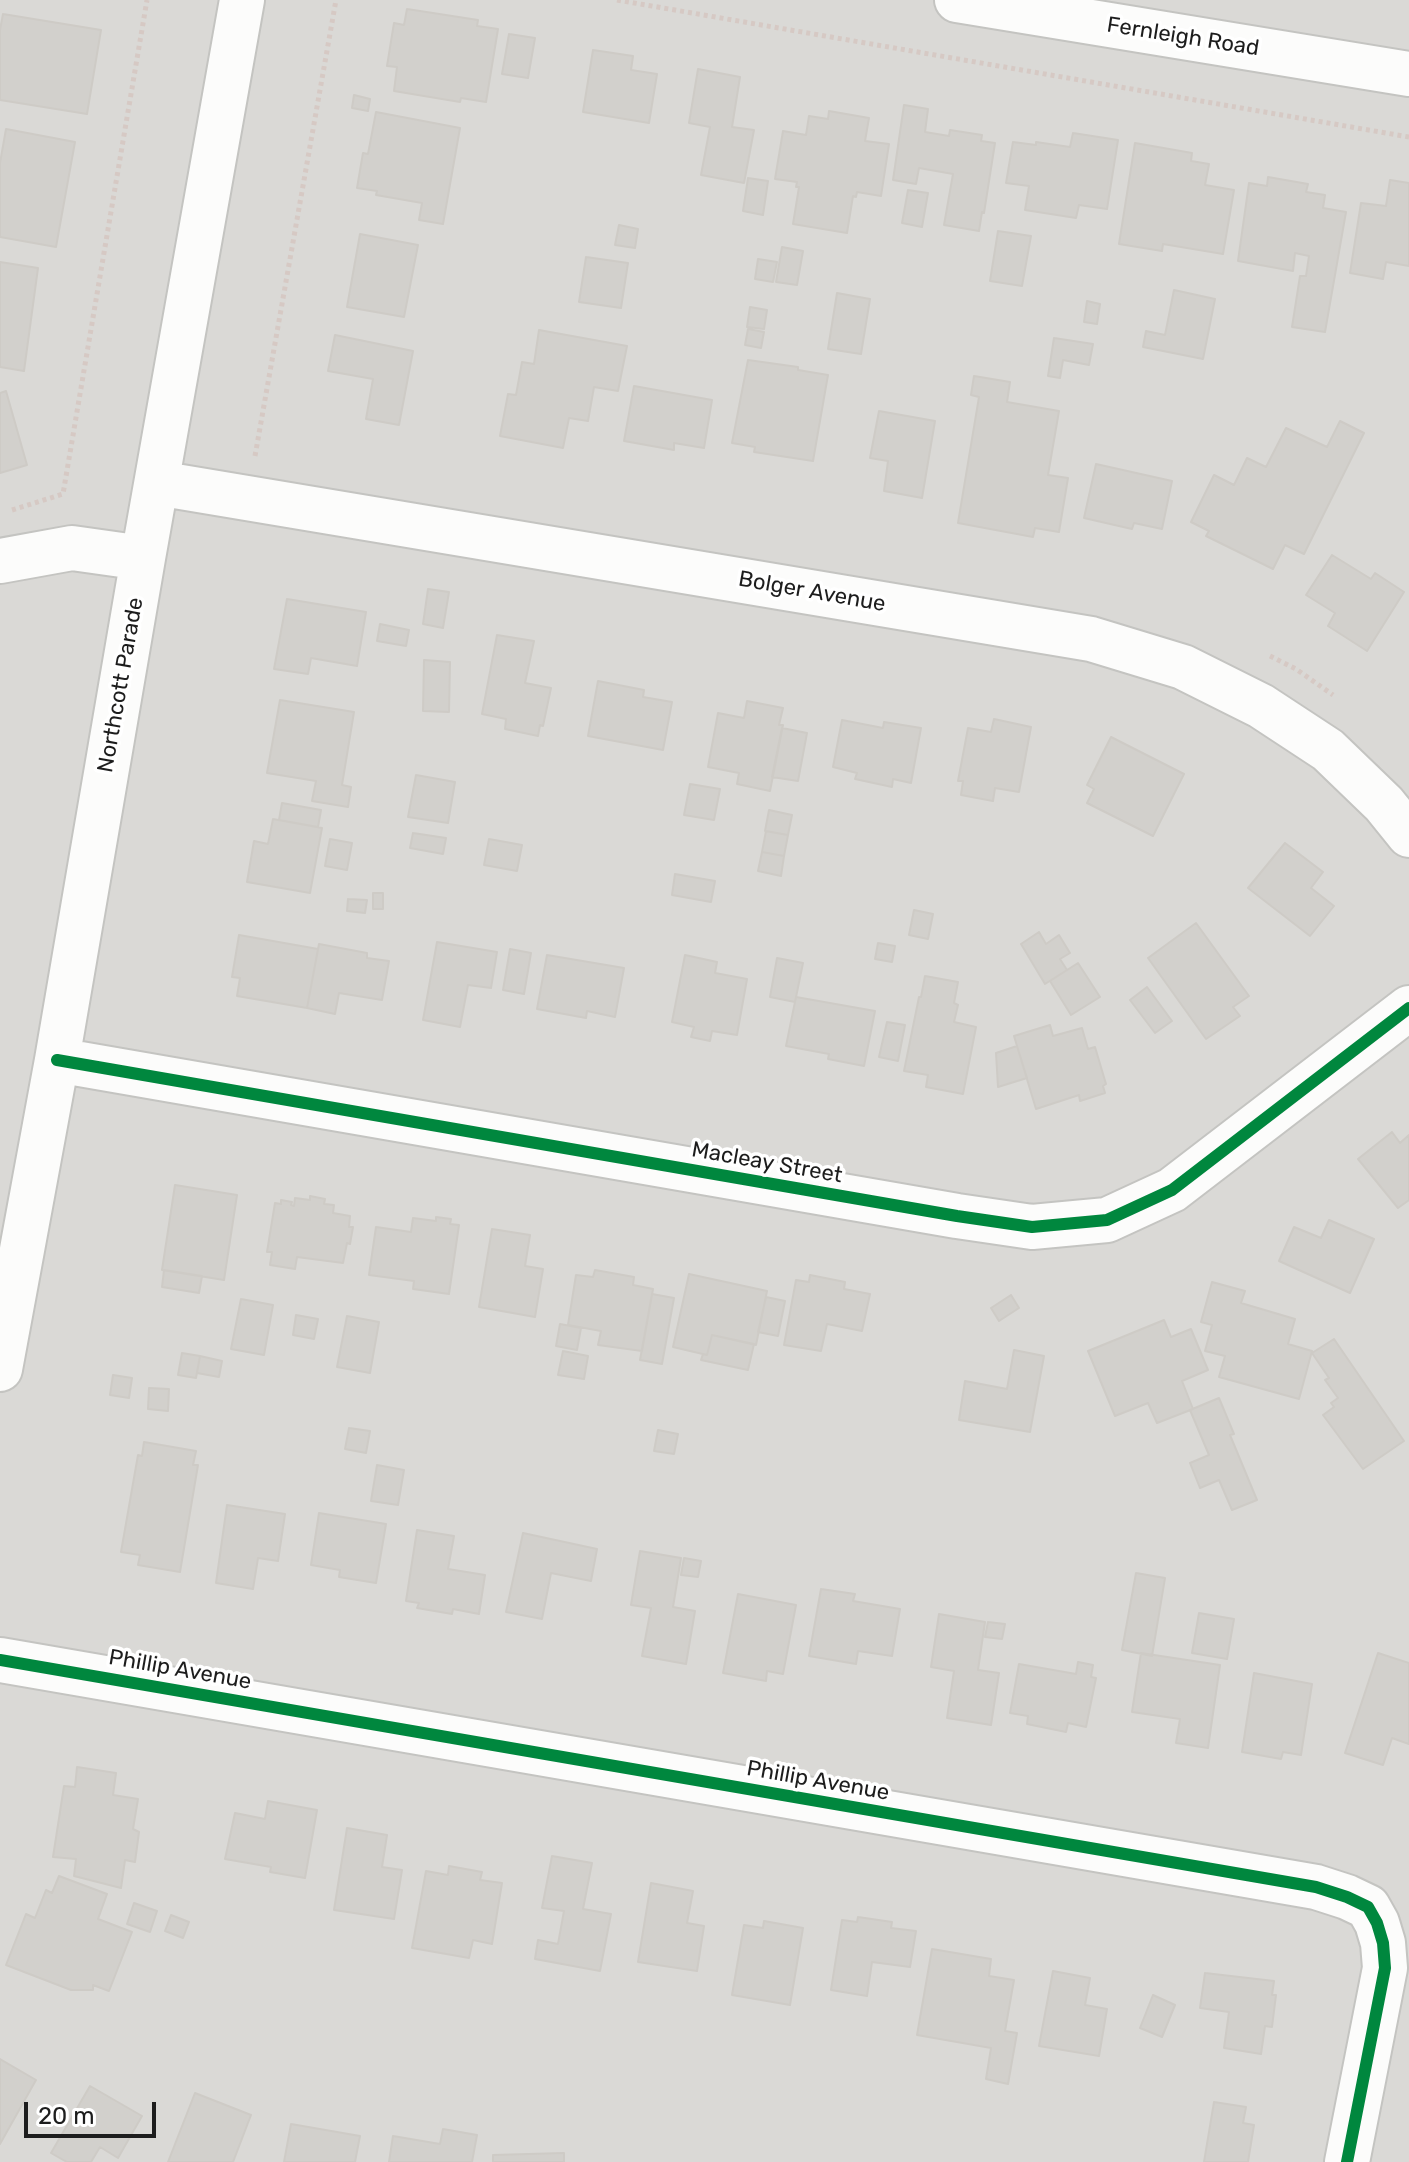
<!DOCTYPE html>
<html>
<head>
<meta charset="utf-8">
<style>
	body { margin:0 }
	#map { position:relative; width:1409px; height:2162px; overflow:hidden; background:#ebeae5; font-family:Rubik,sans-serif }
	canvas { display:block }
	.scale { position:absolute; left:24px; top:2102px; width:132px; height:36px; box-sizing:border-box; border:4px solid #1d1d1d; border-top:0; padding-left:10px; font-size:24px; line-height:28px; white-space:nowrap; color:#1d1d1d; -webkit-text-stroke:6px #fff; paint-order:stroke }
</style>
</head>
<body>
<div id="map">
<canvas width="1409" height="2162"></canvas>
<div class="scale">20 m</div>
</div>
<script>
const ctx = document.querySelector('canvas').getContext('2d');
ctx.lineJoin = 'round';
function fill(path, color) { ctx.fillStyle = color; ctx.fill(path, 'evenodd'); }
const toPath = rows => new Path2D(rows.map(r => 'M' + r).join(''));
function strokePath(path, color, width, dash) { ctx.strokeStyle = color; ctx.lineWidth = width; ctx.lineCap = dash ? 'butt' : 'round'; ctx.setLineDash(dash || []); ctx.stroke(path); }
function write(font, color, halo, rows, align = 'center') {
  ctx.font = font + ' Rubik,sans-serif'; ctx.lineWidth = 7; ctx.setLineDash([]); ctx.textBaseline = 'middle'; ctx.strokeStyle = halo; ctx.fillStyle = color; for (const [text, x, y, turn = 0] of rows) {
    ctx.save(); ctx.translate(x, y); ctx.rotate((+turn || 0) * Math.PI / 180); ctx.textAlign = isNaN(turn) ? turn : align; if (halo) ctx.strokeText(text, 0, 0); ctx.fillText(text, 0, 0); ctx.restore();
  }
}
fill(toPath([
	[0,0,1409,0,1409,2162,0,2162]
]), '#dad9d6');
const building = toPath([
	[407,9,478,20,477,26,498,29,486,102,461,98,460,102,394,91,397,67,387,66,394,23,404,25,407,9],
	[3,14,101,30,87,114,0,100,0,30,3,14],
	[509,34,535,38,528,78,502,74,509,34],
	[593,50,633,56,631,70,657,74,649,123,583,112,593,50],
	[698,69,740,77,732,127,754,130,744,183,701,175,710,127,689,123,698,69],
	[354,95,370,99,368,111,352,108,354,95],
	[904,105,928,109,925,132,949,136,950,130,982,135,981,141,995,143,984,213,982,212,979,231,944,225,953,174,919,168,916,184,893,180,904,105],
	[829,111,869,118,865,141,889,144,881,196,857,192,856,197,853,196,847,233,793,224,799,187,796,187,797,182,775,179,783,131,806,135,809,116,828,119,829,111],
	[376,112,460,128,443,224,419,220,422,203,376,195,377,191,357,188,363,153,368,154,376,112],
	[6,129,75,142,56,247,0,237,0,163,6,129],
	[1073,133,1118,140,1107,209,1079,205,1076,218,1025,210,1029,186,1006,183,1013,142,1036,145,1036,142,1070,147,1073,133],
	[1135,143,1192,153,1191,161,1209,164,1205,185,1234,190,1223,254,1163,244,1162,251,1119,244,1135,143],
	[1268,177,1308,184,1306,192,1325,195,1323,208,1346,212,1325,332,1292,327,1300,276,1306,276,1309,256,1295,253,1293,271,1238,261,1249,183,1267,186,1268,177],
	[748,178,768,181,763,215,743,211,748,178],
	[1390,180,1409,183,1409,266,1386,262,1383,279,1350,273,1361,203,1386,206,1390,180],
	[908,190,928,193,922,227,902,223,908,190],
	[619,225,638,229,635,248,615,245,619,225],
	[998,231,1031,236,1022,286,990,281,998,231],
	[360,234,418,245,404,317,347,307,360,234],
	[782,247,803,251,797,285,776,282,782,247],
	[586,257,628,263,621,308,579,302,586,257],
	[758,259,777,262,773,282,755,279,758,259],
	[0,262,38,268,24,371,0,367,0,262],
	[1174,290,1215,299,1203,359,1143,347,1146,331,1165,335,1174,290],
	[837,293,870,299,861,354,828,349,837,293],
	[1087,301,1100,304,1097,324,1084,322,1087,301],
	[750,307,767,310,764,329,747,327,750,307],
	[748,329,764,332,761,348,745,345,748,329],
	[539,330,627,346,618,391,594,387,588,421,569,418,563,448,500,436,508,394,516,395,522,362,534,364,539,330],
	[335,335,413,351,399,425,366,419,373,379,328,371,335,335],
	[1054,338,1093,344,1089,365,1063,360,1060,378,1048,376,1054,338],
	[748,360,798,367,798,370,828,375,813,461,754,452,755,447,732,443,748,360],
	[974,376,1010,382,1007,402,1059,411,1048,475,1068,478,1059,532,1035,528,1033,537,958,523,979,397,971,395,974,376],
	[634,386,712,400,704,448,674,443,674,450,624,441,634,386],
	[6,391,27,465,0,473,0,393,6,391],
	[879,411,935,421,922,498,884,491,888,461,870,458,879,411],
	[1340,421,1364,433,1304,554,1285,545,1273,569,1206,536,1209,531,1191,522,1214,475,1234,485,1247,458,1266,467,1286,428,1327,447,1340,421],
	[1096,464,1172,481,1162,529,1134,523,1132,529,1084,518,1096,464],
	[1332,555,1371,579,1375,573,1404,592,1367,651,1328,626,1335,613,1306,595,1332,555],
	[428,589,449,592,443,628,423,624,428,589],
	[287,599,366,612,357,666,311,658,308,674,274,669,287,599],
	[380,624,409,630,406,646,377,641,380,624],
	[497,635,534,641,525,683,551,688,543,726,540,725,538,736,505,729,506,719,482,714,497,635],
	[424,660,450,662,449,712,423,711,424,660],
	[598,681,644,690,643,697,672,702,663,750,588,736,598,681],
	[280,700,354,712,342,785,351,787,348,807,312,801,316,781,267,773,280,700],
	[747,701,783,708,779,725,783,725,770,791,737,784,739,773,708,767,718,713,744,718,747,701],
	[994,719,1031,727,1019,792,995,788,993,801,961,795,963,781,958,781,968,728,991,732,994,719],
	[842,720,883,728,884,722,921,728,911,783,893,779,892,787,855,779,857,773,833,767,842,720],
	[782,728,807,733,798,781,772,777,782,728],
	[1111,737,1184,774,1153,836,1087,803,1094,789,1087,785,1111,737],
	[416,775,455,782,448,823,408,817,416,775],
	[690,784,720,789,714,820,684,815,690,784],
	[282,803,321,810,318,827,279,820,282,803],
	[769,810,792,815,788,835,765,831,769,810],
	[273,819,322,828,310,893,247,882,254,841,268,844,273,819],
	[766,831,788,835,784,856,762,852,766,831],
	[413,833,446,838,443,854,410,848,413,833],
	[330,839,352,843,347,870,325,866,330,839],
	[489,839,522,845,517,871,484,865,489,839],
	[1285,843,1323,872,1311,888,1334,906,1310,936,1248,888,1285,843],
	[762,852,784,856,781,876,758,871,762,852],
	[675,874,715,881,711,902,672,895,675,874],
	[373,893,383,893,383,909,373,909,373,893],
	[348,899,367,900,365,913,347,911,348,899],
	[914,910,933,914,928,939,909,935,914,910],
	[1196,923,1249,996,1233,1007,1240,1016,1206,1039,1148,958,1196,923],
	[1039,932,1046,944,1059,935,1070,953,1060,959,1067,970,1045,984,1021,944,1039,932],
	[239,935,318,949,307,1008,237,996,240,978,232,977,239,935],
	[437,942,497,952,491,988,468,985,460,1027,423,1020,437,942],
	[878,943,895,946,892,962,875,959,878,943],
	[319,944,367,953,367,958,389,961,382,1000,339,993,335,1014,307,1008,319,944],
	[510,949,531,953,524,994,503,990,510,949],
	[547,955,624,968,615,1017,587,1011,586,1018,537,1009,547,955],
	[685,955,717,962,715,973,747,979,737,1035,712,1031,710,1041,691,1037,694,1027,672,1022,685,955],
	[777,958,803,963,795,1002,770,997,777,958],
	[1078,963,1100,997,1071,1015,1050,981,1078,963],
	[925,976,958,982,954,1003,958,1005,954,1022,976,1027,963,1094,926,1087,928,1075,904,1071,919,997,921,997,925,976],
	[1147,987,1172,1021,1155,1033,1130,1000,1147,987],
	[796,997,875,1011,864,1066,828,1059,829,1054,786,1046,796,997],
	[887,1022,905,1025,898,1061,879,1057,887,1022],
	[1050,1025,1053,1036,1082,1028,1088,1049,1095,1047,1106,1084,1103,1086,1105,1093,1080,1101,1079,1095,1036,1109,1014,1036,1050,1025],
	[1017,1046,1027,1078,998,1087,996,1053,1017,1046],
	[1392,1132,1400,1143,1409,1135,1409,1200,1398,1208,1358,1159,1392,1132],
	[175,1185,237,1195,224,1280,162,1270,175,1185],
	[310,1196,325,1199,324,1204,334,1205,333,1213,350,1216,349,1227,353,1227,350,1244,347,1243,343,1263,297,1257,295,1269,270,1265,272,1252,267,1252,275,1203,281,1204,281,1200,292,1202,291,1205,294,1206,295,1198,310,1200,310,1196],
	[436,1217,451,1219,450,1224,459,1225,449,1294,413,1289,414,1281,369,1275,376,1227,411,1232,413,1218,436,1221,436,1217],
	[1329,1220,1374,1239,1350,1293,1279,1261,1294,1227,1321,1238,1329,1220],
	[492,1229,530,1235,525,1266,543,1269,535,1317,479,1307,492,1229],
	[164,1270,202,1276,199,1293,162,1287,164,1270],
	[595,1270,634,1277,633,1285,653,1289,642,1351,598,1345,601,1331,568,1325,576,1275,593,1277,595,1270],
	[689,1274,767,1291,756,1345,712,1335,707,1355,673,1347,689,1274],
	[810,1275,845,1282,844,1289,870,1294,862,1331,827,1324,821,1351,784,1345,796,1280,809,1282,810,1275],
	[1212,1282,1245,1291,1241,1303,1295,1319,1288,1344,1312,1351,1299,1399,1219,1377,1225,1356,1205,1351,1212,1325,1201,1322,1212,1282],
	[652,1294,674,1298,662,1364,640,1360,652,1294],
	[1011,1295,1019,1308,999,1321,991,1308,1011,1295],
	[766,1297,785,1301,778,1336,758,1332,766,1297],
	[241,1299,273,1305,264,1355,231,1349,241,1299],
	[296,1315,318,1319,314,1339,293,1335,296,1315],
	[347,1316,379,1322,370,1373,337,1367,347,1316],
	[1164,1320,1171,1337,1191,1329,1208,1370,1182,1381,1193,1409,1157,1423,1148,1403,1115,1416,1088,1351,1164,1320],
	[560,1324,581,1328,577,1350,556,1346,560,1324],
	[712,1335,754,1344,748,1370,701,1360,703,1354,707,1355,712,1335],
	[1334,1339,1404,1441,1363,1469,1323,1415,1334,1407,1331,1403,1338,1398,1325,1380,1329,1378,1312,1353,1334,1339],
	[1014,1350,1044,1356,1030,1432,959,1420,965,1381,1007,1389,1014,1350],
	[563,1351,588,1356,584,1379,558,1375,563,1351],
	[182,1353,200,1356,196,1378,178,1375,182,1353],
	[200,1356,222,1361,219,1377,197,1373,200,1356],
	[113,1375,132,1378,129,1398,110,1395,113,1375],
	[149,1388,169,1389,168,1411,148,1409,149,1388],
	[1219,1398,1234,1434,1230,1435,1257,1500,1232,1510,1219,1480,1200,1488,1190,1463,1209,1455,1190,1410,1219,1398],
	[349,1428,370,1431,366,1453,345,1449,349,1428],
	[658,1430,678,1434,674,1454,654,1451,658,1430],
	[144,1442,196,1451,193,1465,198,1465,180,1572,138,1565,140,1555,121,1552,138,1455,142,1456,144,1442],
	[377,1465,404,1470,398,1505,371,1501,377,1465],
	[227,1505,285,1514,278,1561,258,1558,253,1589,216,1583,227,1505],
	[319,1513,386,1524,376,1583,339,1577,340,1570,311,1565,319,1513],
	[417,1530,454,1536,448,1569,485,1575,479,1614,453,1609,452,1614,417,1608,419,1603,406,1601,417,1530],
	[523,1533,597,1549,591,1581,551,1573,542,1619,506,1612,523,1533],
	[640,1551,681,1558,673,1607,695,1611,686,1664,642,1656,651,1608,631,1605,640,1551],
	[684,1558,701,1561,698,1577,681,1575,684,1558],
	[1136,1573,1165,1578,1152,1656,1122,1650,1136,1573],
	[821,1589,855,1594,853,1601,900,1609,892,1656,858,1651,856,1664,809,1656,821,1589],
	[738,1594,796,1605,783,1674,767,1671,766,1681,723,1673,738,1594],
	[1199,1613,1234,1619,1227,1659,1192,1653,1199,1613],
	[939,1614,985,1622,978,1670,999,1673,991,1725,947,1718,954,1671,931,1667,939,1614],
	[988,1622,1005,1624,1002,1639,985,1637,988,1622],
	[1141,1653,1220,1665,1208,1748,1176,1743,1180,1719,1132,1712,1141,1653],
	[1378,1653,1409,1663,1409,1744,1392,1738,1383,1765,1345,1753,1378,1653],
	[1078,1662,1093,1665,1091,1677,1096,1678,1086,1727,1068,1723,1066,1732,1027,1724,1028,1716,1010,1713,1019,1664,1076,1674,1078,1662],
	[1254,1673,1312,1684,1301,1755,1283,1752,1281,1759,1242,1752,1254,1673],
	[77,1767,116,1773,113,1795,138,1799,133,1829,139,1832,135,1862,125,1860,121,1888,74,1876,76,1859,53,1857,64,1786,75,1787,77,1767],
	[268,1801,317,1810,305,1878,270,1872,271,1867,225,1859,235,1813,265,1819,268,1801],
	[347,1828,387,1835,382,1867,402,1870,394,1919,334,1910,347,1828],
	[552,1856,592,1863,583,1909,611,1914,600,1971,535,1959,538,1940,558,1944,564,1911,542,1908,552,1856],
	[449,1866,482,1872,480,1880,502,1883,492,1944,473,1940,469,1958,412,1948,426,1871,448,1875,449,1866],
	[59,1876,107,1894,98,1919,132,1932,109,1991,93,1985,93,1990,71,1990,6,1965,26,1914,35,1918,46,1890,52,1893,59,1876],
	[651,1883,693,1891,687,1923,704,1926,697,1971,638,1962,651,1883],
	[134,1903,157,1911,150,1932,127,1924,134,1903],
	[171,1915,189,1922,183,1938,165,1931,171,1915],
	[858,1917,892,1922,891,1928,916,1931,910,1967,872,1962,867,1996,831,1990,842,1920,857,1922,858,1917],
	[764,1921,803,1928,790,2005,732,1995,744,1925,763,1928,764,1921],
	[932,1949,991,1959,989,1976,1014,1980,1005,2031,1017,2033,1008,2084,986,2079,991,2048,917,2035,932,1949],
	[1053,1971,1090,1978,1085,2005,1107,2009,1099,2056,1039,2046,1053,1971],
	[1205,1973,1274,1981,1272,1995,1276,1995,1272,2027,1265,2026,1261,2054,1224,2048,1229,2012,1200,2008,1205,1973],
	[1153,1995,1175,2005,1162,2037,1140,2028,1153,1995],
	[0,2059,36,2080,0,2144,0,2059],
	[90,2086,142,2116,118,2158,100,2147,91,2162,67,2162,51,2153,90,2086],
	[195,2093,251,2115,233,2162,168,2162,195,2093],
	[1214,2102,1246,2107,1243,2123,1254,2125,1248,2162,1204,2162,1214,2102],
	[291,2124,360,2136,355,2162,284,2162,291,2124],
	[443,2129,477,2135,472,2162,389,2162,393,2136,440,2144,443,2129],
	[564,2153,564,2162,493,2162,493,2155,564,2153]
]);
fill(building, '#d2d0cc');
strokePath(building, '#cecbc6', 2);
const minor = toPath([
	[957,0,1409,74],
	[157,483,1091,639,1183,667,1261,706,1328,750,1384,804,1409,835],
	[0,561,72,548,143,558],
	[57,1060,957,1216,1032,1227,1107,1220,1172,1190,1409,1008],
	[0,1369,57,1060,143,558,242,0],
	[0,1660,1316,1887,1347,1897,1368,1907,1377,1923,1383,1943,1385,1968,1347,2162]
]);
strokePath(minor, '#c4c4c1', 48);
strokePath(toPath([
	[617,0,1409,137],
	[255,456,336,0],
	[12,510,63,494,147,0],
	[1270,656,1296,669,1333,695]
]), '#d6c9c4', 5, [4, 4]);
strokePath(minor, '#fcfcfb', 44);
strokePath(toPath([
	[57,1060,957,1216,1032,1227,1107,1220,1172,1190,1409,1008],
	[0,1660,1316,1887,1347,1897,1368,1907,1377,1923,1383,1943,1385,1968,1347,2162]
]), '#00873e', 12);
write('22px', '#1d1d1d', '#fff', [
	["Fernleigh Road",1183,37,9],
	["Bolger Avenue",812,592,10],
	["Northcott Parade",121,685,-80],
	["Macleay Street",767,1163,10],
	["Phillip Avenue",180,1670,10],
	["Phillip Avenue",818,1781,10]
]);
</script>
</body>
</html>
